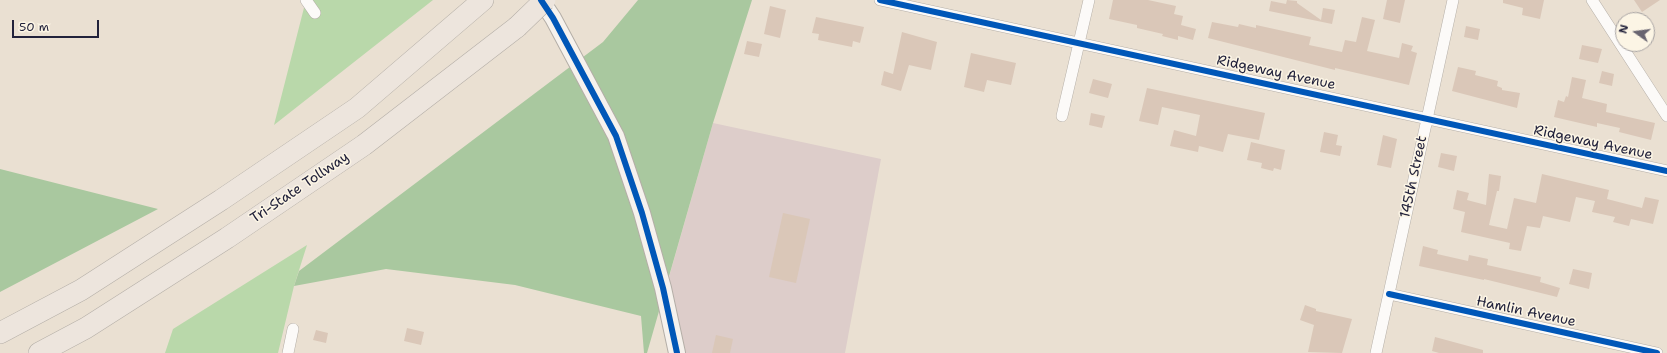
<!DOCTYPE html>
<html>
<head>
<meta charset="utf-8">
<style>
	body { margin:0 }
	#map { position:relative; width:1667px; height:353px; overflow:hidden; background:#eae0d2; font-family:"Shantell Sans",sans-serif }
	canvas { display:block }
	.north { position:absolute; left:1615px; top:12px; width:40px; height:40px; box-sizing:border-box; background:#fcf5e5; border:1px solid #a5a1a1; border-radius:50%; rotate:284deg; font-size:11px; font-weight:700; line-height:16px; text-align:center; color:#22223b }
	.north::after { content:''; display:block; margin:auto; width:14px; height:18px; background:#686470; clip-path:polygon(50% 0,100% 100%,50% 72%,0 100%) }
	.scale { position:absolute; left:12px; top:20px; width:87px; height:18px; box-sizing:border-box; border:2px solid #22223b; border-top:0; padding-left:5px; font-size:12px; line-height:14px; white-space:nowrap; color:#22223b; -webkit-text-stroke:3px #fcf5e5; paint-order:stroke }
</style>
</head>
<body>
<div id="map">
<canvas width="1667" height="353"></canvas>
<div class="north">N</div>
<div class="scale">50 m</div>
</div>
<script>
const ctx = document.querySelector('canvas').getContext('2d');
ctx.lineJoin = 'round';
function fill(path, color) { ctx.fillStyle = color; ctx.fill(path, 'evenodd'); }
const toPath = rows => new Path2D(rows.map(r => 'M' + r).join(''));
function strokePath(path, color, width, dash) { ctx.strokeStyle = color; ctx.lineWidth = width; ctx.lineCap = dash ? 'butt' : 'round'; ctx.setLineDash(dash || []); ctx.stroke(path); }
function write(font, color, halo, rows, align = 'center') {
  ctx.font = font + ' "Shantell Sans",sans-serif'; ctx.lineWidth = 3; ctx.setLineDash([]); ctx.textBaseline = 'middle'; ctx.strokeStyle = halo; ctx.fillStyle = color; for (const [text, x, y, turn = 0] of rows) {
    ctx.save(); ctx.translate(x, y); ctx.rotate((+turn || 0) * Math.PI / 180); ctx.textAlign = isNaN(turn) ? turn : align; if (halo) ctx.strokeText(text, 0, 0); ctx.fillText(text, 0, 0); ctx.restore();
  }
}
fill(toPath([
	[713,123,881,159,845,353,682,353,667,284]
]), '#ddcdca');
fill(toPath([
	[306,0,433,0,274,125],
	[307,245,294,286,278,353,165,353,173,329]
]), '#b9d8aa');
fill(toPath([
	[638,0,752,0,713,123,647,353,644,353,641,316,515,285,386,269,294,286,299,271,603,42],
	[0,169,158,209,0,292]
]), '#a9c89f');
fill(toPath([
	[1113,0,1148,0,1176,6,1174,14,1183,16,1181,25,1196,29,1193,40,1178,36,1178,40,1162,36,1163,34,1137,28,1137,25,1109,19],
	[1287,0,1297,1,1297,3,1321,20,1323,8,1335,10,1332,24,1269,11,1271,1,1286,4],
	[1387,0,1405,0,1400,23,1383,19],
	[1503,0,1544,0,1540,19,1522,15,1523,8,1503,3],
	[1634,0,1660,0,1642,12],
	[770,6,786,10,780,38,764,34],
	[816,17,864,27,860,43,853,41,852,47,818,40,819,34,812,33],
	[1362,17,1375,20,1367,51,1399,58,1402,43,1413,46,1411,51,1417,53,1409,85,1335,68,1335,70,1208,38,1212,22,1238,27,1239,24,1256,28,1256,25,1311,37,1309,45,1342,52,1345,40,1356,42],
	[1466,26,1480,29,1478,40,1464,37],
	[902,32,937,42,931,70,909,65,901,91,881,85,884,71,893,74],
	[747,41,762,44,759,57,744,54],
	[1582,45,1602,49,1598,63,1579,59],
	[971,53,1016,63,1011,85,987,80,984,92,964,87],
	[1458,67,1476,71,1475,75,1498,81,1497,86,1502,88,1502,90,1520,93,1517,108,1452,91],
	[1602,71,1614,74,1612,86,1599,83],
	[1572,77,1586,80,1582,98,1607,104,1606,112,1655,123,1651,140,1619,132,1620,128,1597,123,1597,127,1554,117,1558,100,1564,102,1566,96,1568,97],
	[1093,79,1112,84,1108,98,1089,93],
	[1147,88,1265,113,1259,140,1228,134,1223,152,1199,146,1198,152,1170,146,1174,130,1196,136,1200,115,1162,107,1158,125,1139,121],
	[1091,113,1105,116,1102,128,1089,125],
	[1324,132,1338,135,1336,145,1342,146,1340,156,1320,152],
	[1383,135,1397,139,1391,168,1377,165],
	[1251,142,1285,150,1281,170,1274,168,1273,171,1261,168,1262,163,1247,160],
	[1441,153,1457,156,1454,171,1438,167],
	[1489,174,1501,176,1499,191,1497,191,1489,225,1507,229,1514,198,1536,203,1542,174,1609,190,1607,199,1642,208,1645,197,1659,200,1653,224,1631,219,1629,226,1613,222,1615,217,1592,212,1595,201,1576,197,1570,222,1543,216,1540,228,1527,226,1521,251,1509,249,1510,243,1461,232,1465,212,1453,209,1457,190,1469,193,1467,200,1486,205],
	[783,213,810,219,796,283,769,277],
	[1423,246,1438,250,1437,254,1468,261,1469,255,1488,259,1487,265,1541,277,1540,282,1560,288,1557,297,1484,279,1484,280,1419,266],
	[1573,269,1592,273,1589,289,1569,284],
	[1305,305,1316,309,1316,311,1352,319,1342,353,1308,352,1314,325,1300,320],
	[407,328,424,332,421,345,404,341],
	[316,330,328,333,326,343,313,340],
	[716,335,733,339,730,353,712,353],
	[1435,337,1483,350,1483,353,1439,353,1432,351]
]), '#dac7b8');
const street = toPath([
	[306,0,315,13],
	[880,0,1667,171],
	[1592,0,1667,116],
	[1062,116,1089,0],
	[1389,294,1657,353],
	[288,353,293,329],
	[1376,353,1453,0]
]);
const secondary = toPath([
	[541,0,553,18,616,136,642,213,663,288,677,353]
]);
const highway = toPath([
	[0,333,81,290,221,200,357,108,483,0],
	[39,353,86,328,227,238,364,145,517,27]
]);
strokePath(street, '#b4aea7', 12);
strokePath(secondary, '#b4aea7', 18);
strokePath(highway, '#b4aea7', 22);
strokePath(street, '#fcfaf8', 11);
strokePath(secondary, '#f6f2ed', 16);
strokePath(highway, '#ede5dd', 21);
const highwayBridge = toPath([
	[517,27,545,0]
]);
strokePath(highwayBridge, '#b4aea7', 22, []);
strokePath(highwayBridge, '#ede5dd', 21);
strokePath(toPath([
	[541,0,553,18,616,136,642,213,663,288,677,353],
	[880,0,1667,171],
	[1389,294,1657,353]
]), '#0057b8', 6);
write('14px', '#22223b', '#fcf5e5', [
	["Ridgeway Avenue",1276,73,12],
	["Ridgeway Avenue",1593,143,12],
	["145th Street",1414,177,-78],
	["Tri-State Tollway",300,188,-34],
	["Hamlin Avenue",1526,312,12]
]);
</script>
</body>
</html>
